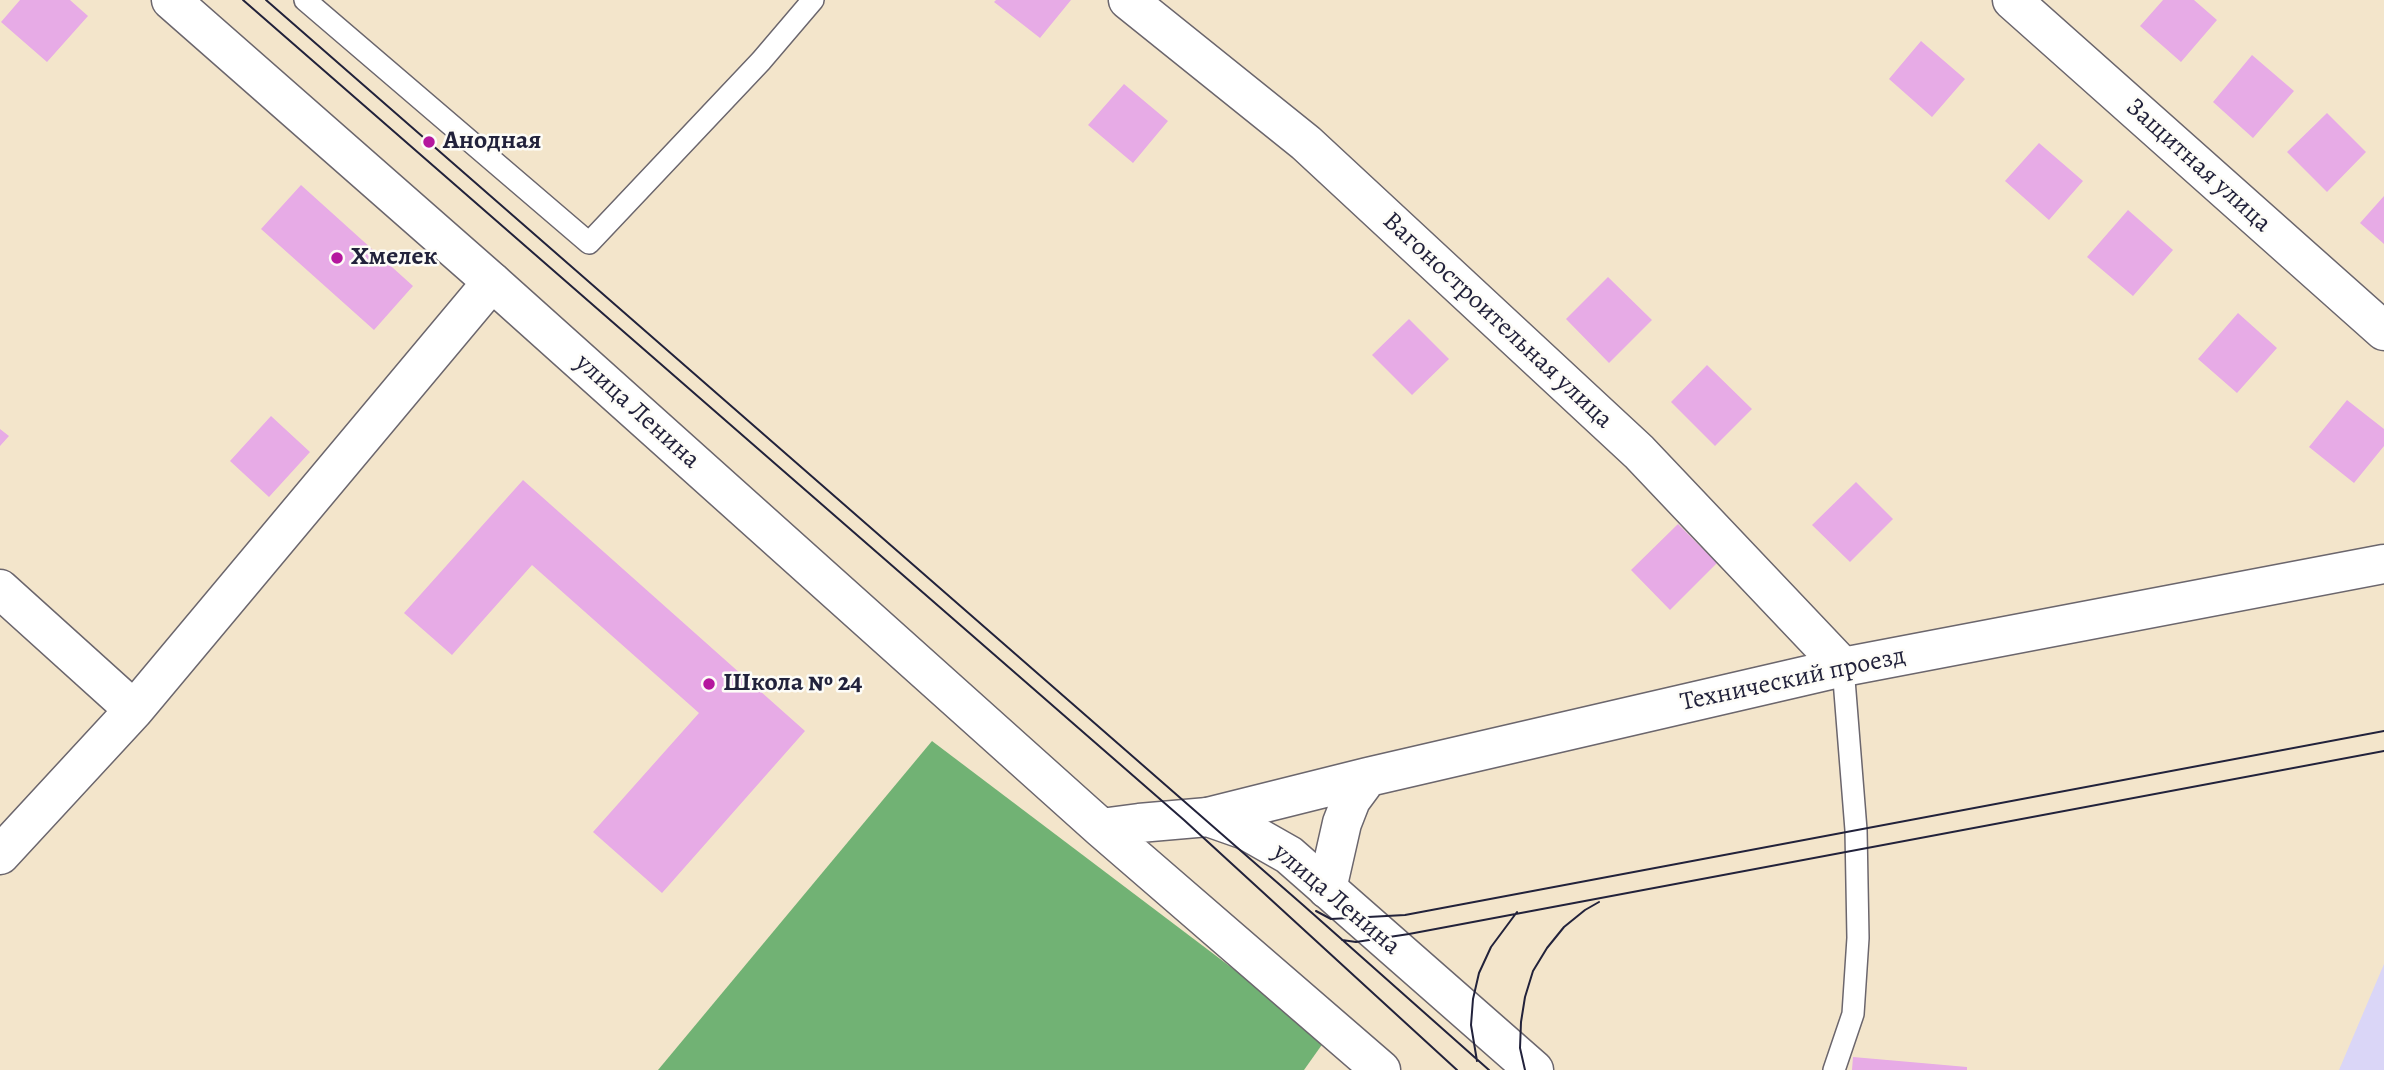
<!DOCTYPE html>
<html>
<head>
<meta charset="utf-8">
<style>
	body { margin:0 }
	canvas { display:block; background:#f3e5cb }
</style>
</head>
<body>
<canvas width="2384" height="1070"></canvas>
<script>
const ctx = document.querySelector('canvas').getContext('2d');
ctx.lineJoin = 'round';
function fill(path, color) { ctx.fillStyle = color; ctx.fill(path, 'evenodd'); }
const toPath = rows => new Path2D(rows.map(r => 'M' + r).join(''));
function strokePath(path, color, width, dash) { ctx.strokeStyle = color; ctx.lineWidth = width; ctx.lineCap = dash ? 'butt' : 'round'; ctx.setLineDash(dash || []); ctx.stroke(path); }
function write(font, color, halo, rows, align = 'center') {
  ctx.font = font + ' Alegreya,serif'; ctx.lineWidth = 5; ctx.setLineDash([]); ctx.textBaseline = 'middle'; ctx.strokeStyle = halo; ctx.fillStyle = color; for (const [text, x, y, turn = 0] of rows) {
    ctx.save(); ctx.translate(x, y); ctx.rotate((+turn || 0) * Math.PI / 180); ctx.textAlign = isNaN(turn) ? turn : align; if (halo) ctx.strokeText(text, 0, 0); ctx.fillText(text, 0, 0); ctx.restore();
  }
}
fill(toPath([
	[2384,964,2384,1070,2339,1070]
]), '#dad6f7');
fill(toPath([
	[932,741,1326,1039,1304,1070,658,1070]
]), '#71b274');
fill(toPath([
	[20,0,70,0,88,16,47,62,1,22],
	[996,0,1071,0,1040,38,994,2],
	[2163,0,2194,0,2217,20,2181,62,2140,26],
	[1921,41,1965,79,1932,117,1889,79],
	[2252,55,2294,91,2253,138,2213,102],
	[1124,84,1168,121,1133,163,1088,125],
	[2327,113,2366,152,2327,192,2287,152],
	[2039,143,2083,181,2049,220,2005,181],
	[301,185,413,286,374,330,261,229],
	[2384,196,2384,244,2360,223],
	[2128,210,2173,250,2133,296,2087,257],
	[1608,277,1652,320,1609,363,1566,319],
	[2238,313,2277,348,2237,393,2198,359],
	[1409,319,1449,359,1412,395,1372,355],
	[1707,365,1752,409,1715,446,1671,402],
	[2347,400,2384,429,2384,446,2354,483,2309,447],
	[271,416,310,452,269,497,230,461],
	[0,429,9,436,0,446],
	[523,480,805,731,662,893,593,832,699,713,532,565,452,655,404,613],
	[1856,482,1893,519,1850,562,1812,525],
	[1678,524,1717,563,1670,610,1631,570],
	[1853,1057,1967,1067,1967,1070,1852,1070]
]), '#e7abe6');
const lane = toPath([
	[305,0,589,243,761,61,813,0],
	[1834,1070,1853,1014,1858,938,1856,830,1843,667]
]);
const street = toPath([
	[1128,0,1306,143,1639,452,1843,667],
	[2012,0,2384,331],
	[0,589,134,710],
	[1208,817,1368,777,1843,667,2384,564],
	[0,855,134,710,492,282],
	[1327,889,1342,823,1351,800,1368,777]
]);
const secondary = toPath([
	[171,0,492,282,1101,828,1381,1070],
	[1101,828,1139,823,1208,817,1245,830,1289,855,1534,1070]
]);
strokePath(lane, '#6b666d', 24);
strokePath(street, '#6b666d', 41);
strokePath(secondary, '#6b666d', 41);
strokePath(lane, '#fff', 21);
strokePath(street, '#fff', 38);
strokePath(secondary, '#fff', 38);
strokePath(toPath([
	[243,0,1184,820,1457,1070],
	[266,0,1303,905,1489,1070],
	[1316,911,1331,919,1405,915,2384,731],
	[1342,940,1356,942,1409,934,2384,751],
	[1477,1061,1471,1025,1473,999,1479,973,1491,947,1517,912],
	[1525,1070,1520,1048,1521,1022,1525,997,1533,971,1547,948,1564,927,1585,910,1599,902]
]), '#22223b', 2);
for (const [x, y, r, color] of [
	[429,142,7,"#b5179e"],
	[337,258,7,"#b5179e"],
	[709,684,7,"#b5179e"]
]) { const dot = new Path2D(); dot.arc(x, y, r, 0, 2 * Math.PI); ctx.fillStyle = color; ctx.fill(dot); strokePath(dot, '#fdfcf7', 2.5); }
write('bold 26px', '#22223b', '#fdfcf7', [
	["Анодная",443,142],
	["Хмелек",351,258],
	["Школа № 24",723,684]
], 'left');
write('26px', '#22223b', '#fdfcf7', [
	["Защитная улица",2198,166,42],
	["Вагоностроительная улица",1497,321,43],
	["улица Ленина",637,412,42],
	["Технический проезд",1793,680,-12],
	["улица Ленина",1336,900,40]
]);
</script>
</body>
</html>
